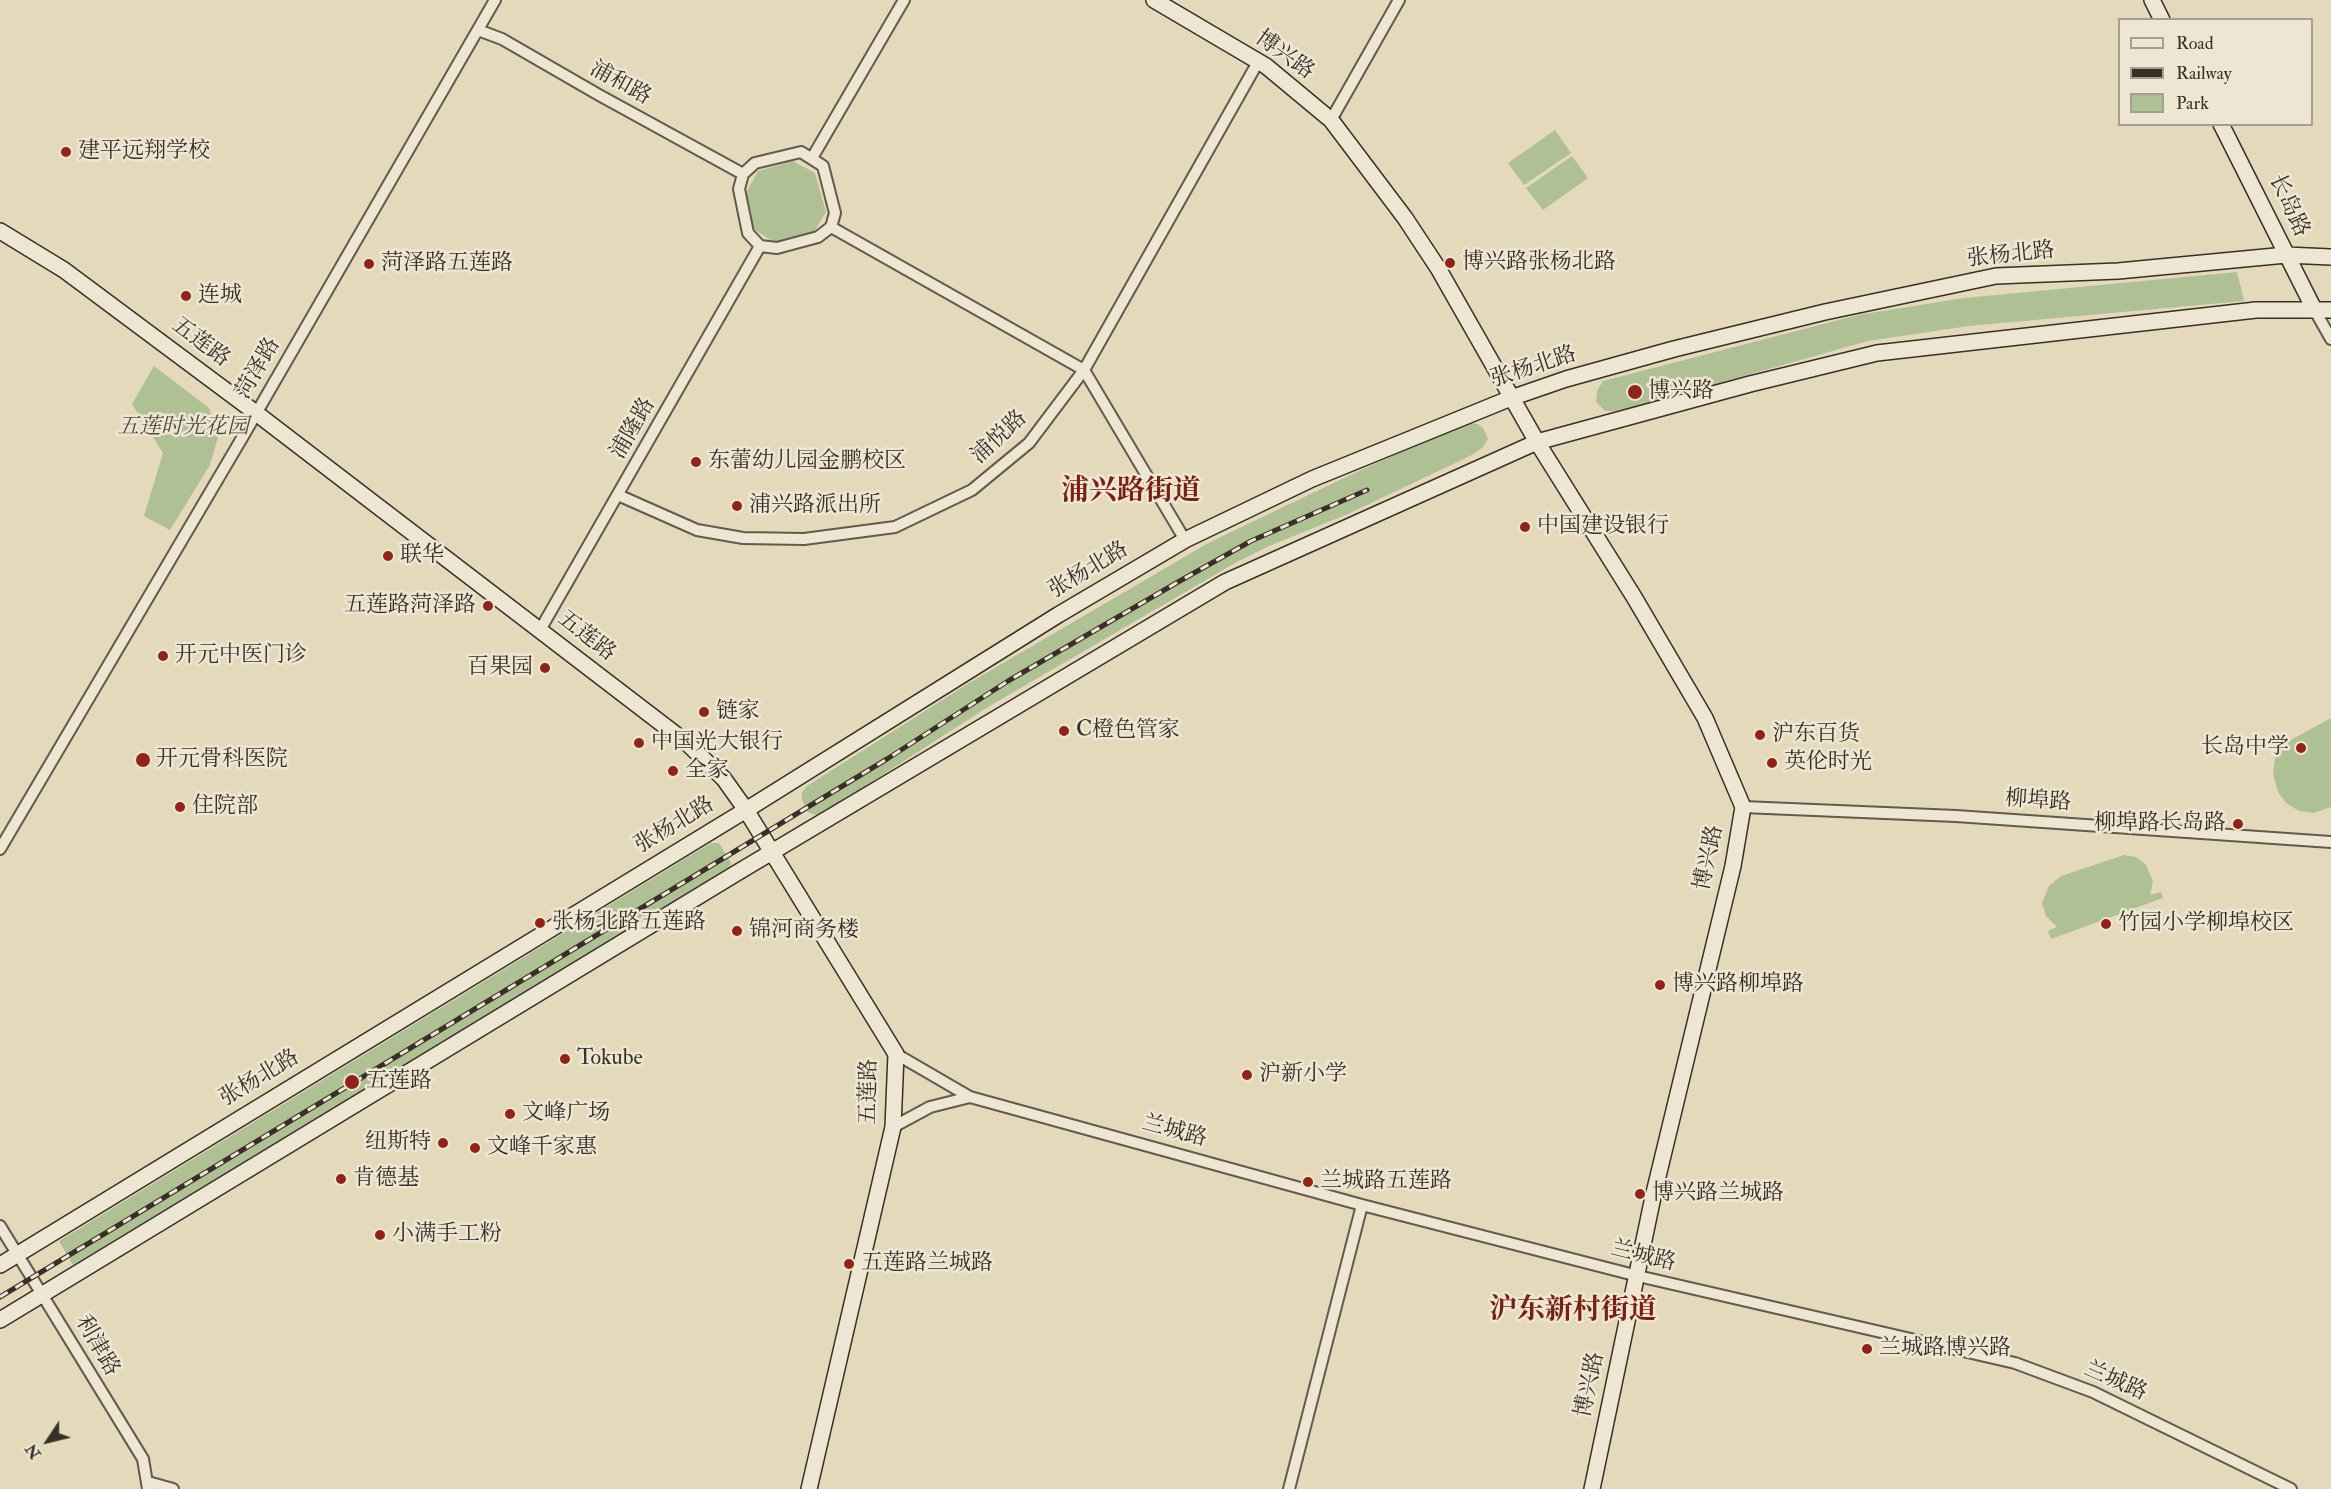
<!DOCTYPE html>
<html>
<head>
<meta charset="utf-8">
<style>
	body { margin:0 }
	#map { position:relative; width:2331px; height:1489px; overflow:hidden; background:#e4d9ba; font-family:"IM FELL Double Pica",serif }
	canvas { display:block }
	.legend { position:absolute; left:2118px; top:18px; width:195px; height:108px; box-sizing:border-box; background:#ede6d2; border:2px solid #a59d8d; margin:0; padding:8px 10px; list-style:none; font-size:18px; color:#382f26 }
	.legend li { display:flex; align-items:center; gap:12px; height:30px }
	.legend b { width:30px; border:2px solid #a59d8d }
	.north { position:absolute; left:18px; top:1411px; width:60px; height:60px; -webkit-text-stroke:4px #ede6d2; paint-order:stroke; rotate:235deg; font-size:16px; font-weight:700; line-height:24px; text-align:center; color:#382f26 }
	.north::after { content:''; display:block; margin:auto; width:21px; height:27px; background:#382f26; clip-path:polygon(50% 0,100% 100%,50% 72%,0 100%) }
</style>
</head>
<body>
<div id="map">
<canvas width="2331" height="1489"></canvas>
<ul class="legend">
<li><b style="height:8px;background:#ede6d2"></b>Road</li>
<li><b style="height:8px;background:#382f26"></b>Railway</li>
<li><b style="height:16px;background:#afc094"></b>Park</li>
</ul>
<div class="north">N</div>
</div>
<script>
const ctx = document.querySelector('canvas').getContext('2d');
ctx.lineJoin = 'round';
function fill(path, color) { ctx.fillStyle = color; ctx.fill(path, 'evenodd'); }
const toPath = rows => new Path2D(rows.map(r => 'M' + r).join(''));
function strokePath(path, color, width, dash) { ctx.strokeStyle = color; ctx.lineWidth = width; ctx.lineCap = dash ? 'butt' : 'round'; ctx.setLineDash(dash || []); ctx.stroke(path); }
function write(font, color, halo, rows, align = 'center') {
  ctx.font = font + ' "IM FELL Double Pica","Noto Serif SC",serif'; ctx.lineWidth = 5; ctx.setLineDash([]); ctx.textBaseline = 'middle'; ctx.strokeStyle = halo; ctx.fillStyle = color; for (const [text, x, y, turn = 0] of rows) {
    ctx.save(); ctx.translate(x, y); ctx.rotate((+turn || 0) * Math.PI / 180); ctx.textAlign = isNaN(turn) ? turn : align; if (halo) ctx.strokeText(text, 0, 0); ctx.fillText(text, 0, 0); ctx.restore();
  }
}
fill(toPath([
	[1555,130,1571,153,1524,185,1508,163],
	[1572,156,1588,178,1543,210,1526,188],
	[793,161,815,173,826,212,814,232,775,243,754,229,746,193,758,171],
	[2237,272,2244,301,1969,326,1868,341,1620,411,1605,411,1596,402,1597,391,1603,381,1858,315,1964,298],
	[154,366,209,408,218,437,210,465,170,530,144,516,163,453,132,404],
	[1469,423,1478,424,1483,428,1488,439,1483,447,1472,455,1348,514,1269,546,1237,562,988,707,826,811,816,815,808,812,802,800,802,792,807,786,969,683,1210,542,1363,469],
	[2331,718,2331,807,2314,813,2299,811,2286,803,2278,792,2273,774,2275,757,2281,748,2289,741],
	[711,843,719,843,729,859,731,864,727,870,73,1265,59,1241],
	[2124,855,2136,857,2146,865,2153,881,2150,895,2161,892,2163,898,2051,939,2048,931,2057,927,2046,916,2042,903,2049,886,2061,876]
]), '#afc094');
const street = toPath([
	[478,30,502,39,599,95,743,174],
	[1331,120,1399,0],
	[801,152,823,166,835,213,831,227,818,237,777,248,760,246,748,233,739,189,743,174,755,163,801,152],
	[812,158,904,0],
	[831,227,1084,370,1185,540],
	[2314,309,2331,339],
	[618,495,697,530,743,538,804,539,895,527,972,490,1029,443,1084,370,1258,62],
	[540,630,760,246],
	[1743,807,1956,816,2331,842],
	[0,849,242,438,495,0],
	[896,1054,970,1097,1362,1205,1638,1276,2015,1363,2093,1392,2291,1489],
	[893,1127,930,1107,970,1097],
	[0,1226,143,1459,148,1489],
	[148,1482,173,1489],
	[1289,1489,1362,1205]
]);
const secondary = toPath([
	[1154,0,1266,66,1331,120,1405,218,1438,268,1537,442,1634,597,1705,718,1743,807,1733,866,1653,1197,1592,1489],
	[2152,0,2162,20],
	[2221,124,2314,309],
	[0,231,64,270,256,413,687,743,724,779,746,810,896,1054,893,1127,809,1489],
	[0,1265,746,810,1058,615,1185,540,1312,479,1511,398,1566,379,1674,349,1825,312,1996,276,2118,271,2286,255,2331,257],
	[0,1320,740,871,1225,582,1537,442,1750,384,1877,353,2256,310,2331,310]
]);
strokePath(street, '#635a4b', 14);
strokePath(secondary, '#382f26', 18);
strokePath(street, '#ede6d2', 10);
strokePath(secondary, '#ede6d2', 15);
const rail = toPath([
	[0,1297,887,759,1008,681,1178,582,1251,541,1367,490]
]);
strokePath(rail, '#382f26', 5);
strokePath(rail, '#ede6d2', 3, [9]);
for (const [x, y, r, color] of [
	[66,152,6,"#8f2418"],
	[1450,263,6,"#8f2418"],
	[369,264,6,"#8f2418"],
	[186,296,6,"#8f2418"],
	[1635,392,8,"#8f2418"],
	[696,462,6,"#8f2418"],
	[737,506,6,"#8f2418"],
	[1525,527,6,"#8f2418"],
	[388,556,6,"#8f2418"],
	[488,606,6,"#8f2418"],
	[163,656,6,"#8f2418"],
	[545,668,6,"#8f2418"],
	[704,712,6,"#8f2418"],
	[1064,731,6,"#8f2418"],
	[1760,735,6,"#8f2418"],
	[639,743,6,"#8f2418"],
	[2301,748,6,"#8f2418"],
	[143,760,8,"#8f2418"],
	[1772,763,6,"#8f2418"],
	[673,771,6,"#8f2418"],
	[180,807,6,"#8f2418"],
	[2238,824,6,"#8f2418"],
	[540,923,6,"#8f2418"],
	[2106,924,6,"#8f2418"],
	[737,931,6,"#8f2418"],
	[1660,985,6,"#8f2418"],
	[565,1059,6,"#8f2418"],
	[1247,1075,6,"#8f2418"],
	[352,1082,8,"#8f2418"],
	[510,1114,6,"#8f2418"],
	[443,1143,6,"#8f2418"],
	[475,1148,6,"#8f2418"],
	[341,1179,6,"#8f2418"],
	[1308,1182,6,"#8f2418"],
	[1640,1194,6,"#8f2418"],
	[380,1235,6,"#8f2418"],
	[849,1264,6,"#8f2418"],
	[1867,1349,6,"#8f2418"]
]) { const dot = new Path2D(); dot.arc(x, y, r, 0, 2 * Math.PI); ctx.fillStyle = color; ctx.fill(dot); strokePath(dot, '#ede6d2', 2); }
write('22px', '#382f26', '#ede6d2', [
	["博兴路",1284,56,36],
	["浦和路",620,84,29],
	["长岛路",2288,206,65],
	["张杨北路",2011,256,-6],
	["五莲路",200,343,37],
	["张杨北路",1534,368,-18],
	["菏泽路",259,369,-60],
	["浦隆路",634,429,-60],
	["浦悦路",1000,438,-43],
	["张杨北路",1089,571,-31],
	["五莲路",586,637,38],
	["柳埠路",2038,802,4],
	["张杨北路",675,826,-31],
	["博兴路",1710,858,-78],
	["张杨北路",260,1079,-31],
	["五莲路",870,1092,-89],
	["兰城路",1174,1132,15],
	["兰城路",1643,1257,14],
	["利津路",96,1346,60],
	["兰城路",2115,1382,24],
	["博兴路",1591,1385,-78]
]);
write('22px', '#382f26', '#ede6d2', [
	["建平远翔学校",78,152],
	["博兴路张杨北路",1462,263],
	["菏泽路五莲路",381,264],
	["连城",198,296],
	["博兴路",1648,392],
	["东蕾幼儿园金鹏校区",708,462],
	["浦兴路派出所",749,506],
	["中国建设银行",1537,527],
	["联华",400,556],
	["五莲路菏泽路",476,606,"right"],
	["开元中医门诊",175,656],
	["百果园",533,668,"right"],
	["链家",716,712],
	["C橙色管家",1076,731],
	["沪东百货",1772,735],
	["中国光大银行",651,743],
	["长岛中学",2289,748,"right"],
	["开元骨科医院",156,760],
	["英伦时光",1784,763],
	["全家",685,771],
	["住院部",192,807],
	["柳埠路长岛路",2226,824,"right"],
	["张杨北路五莲路",552,923],
	["竹园小学柳埠校区",2118,924],
	["锦河商务楼",749,931],
	["博兴路柳埠路",1672,985],
	["Tokube",577,1059],
	["沪新小学",1259,1075],
	["五莲路",366,1082],
	["文峰广场",522,1114],
	["纽斯特",431,1143,"right"],
	["文峰千家惠",487,1148],
	["肯德基",353,1179],
	["兰城路五莲路",1320,1182],
	["博兴路兰城路",1652,1194],
	["小满手工粉",392,1235],
	["五莲路兰城路",861,1264],
	["兰城路博兴路",1879,1349]
], 'left');
write('italic 22px', '#504c3c', '#ede6d2', [
	["五莲时光花园",183,428]
]);
write('bold 28px', '#7a1f14', '#ede6d2', [
	["浦兴路街道",1131,493],
	["沪东新村街道",1573,1312]
]);
</script>
</body>
</html>
